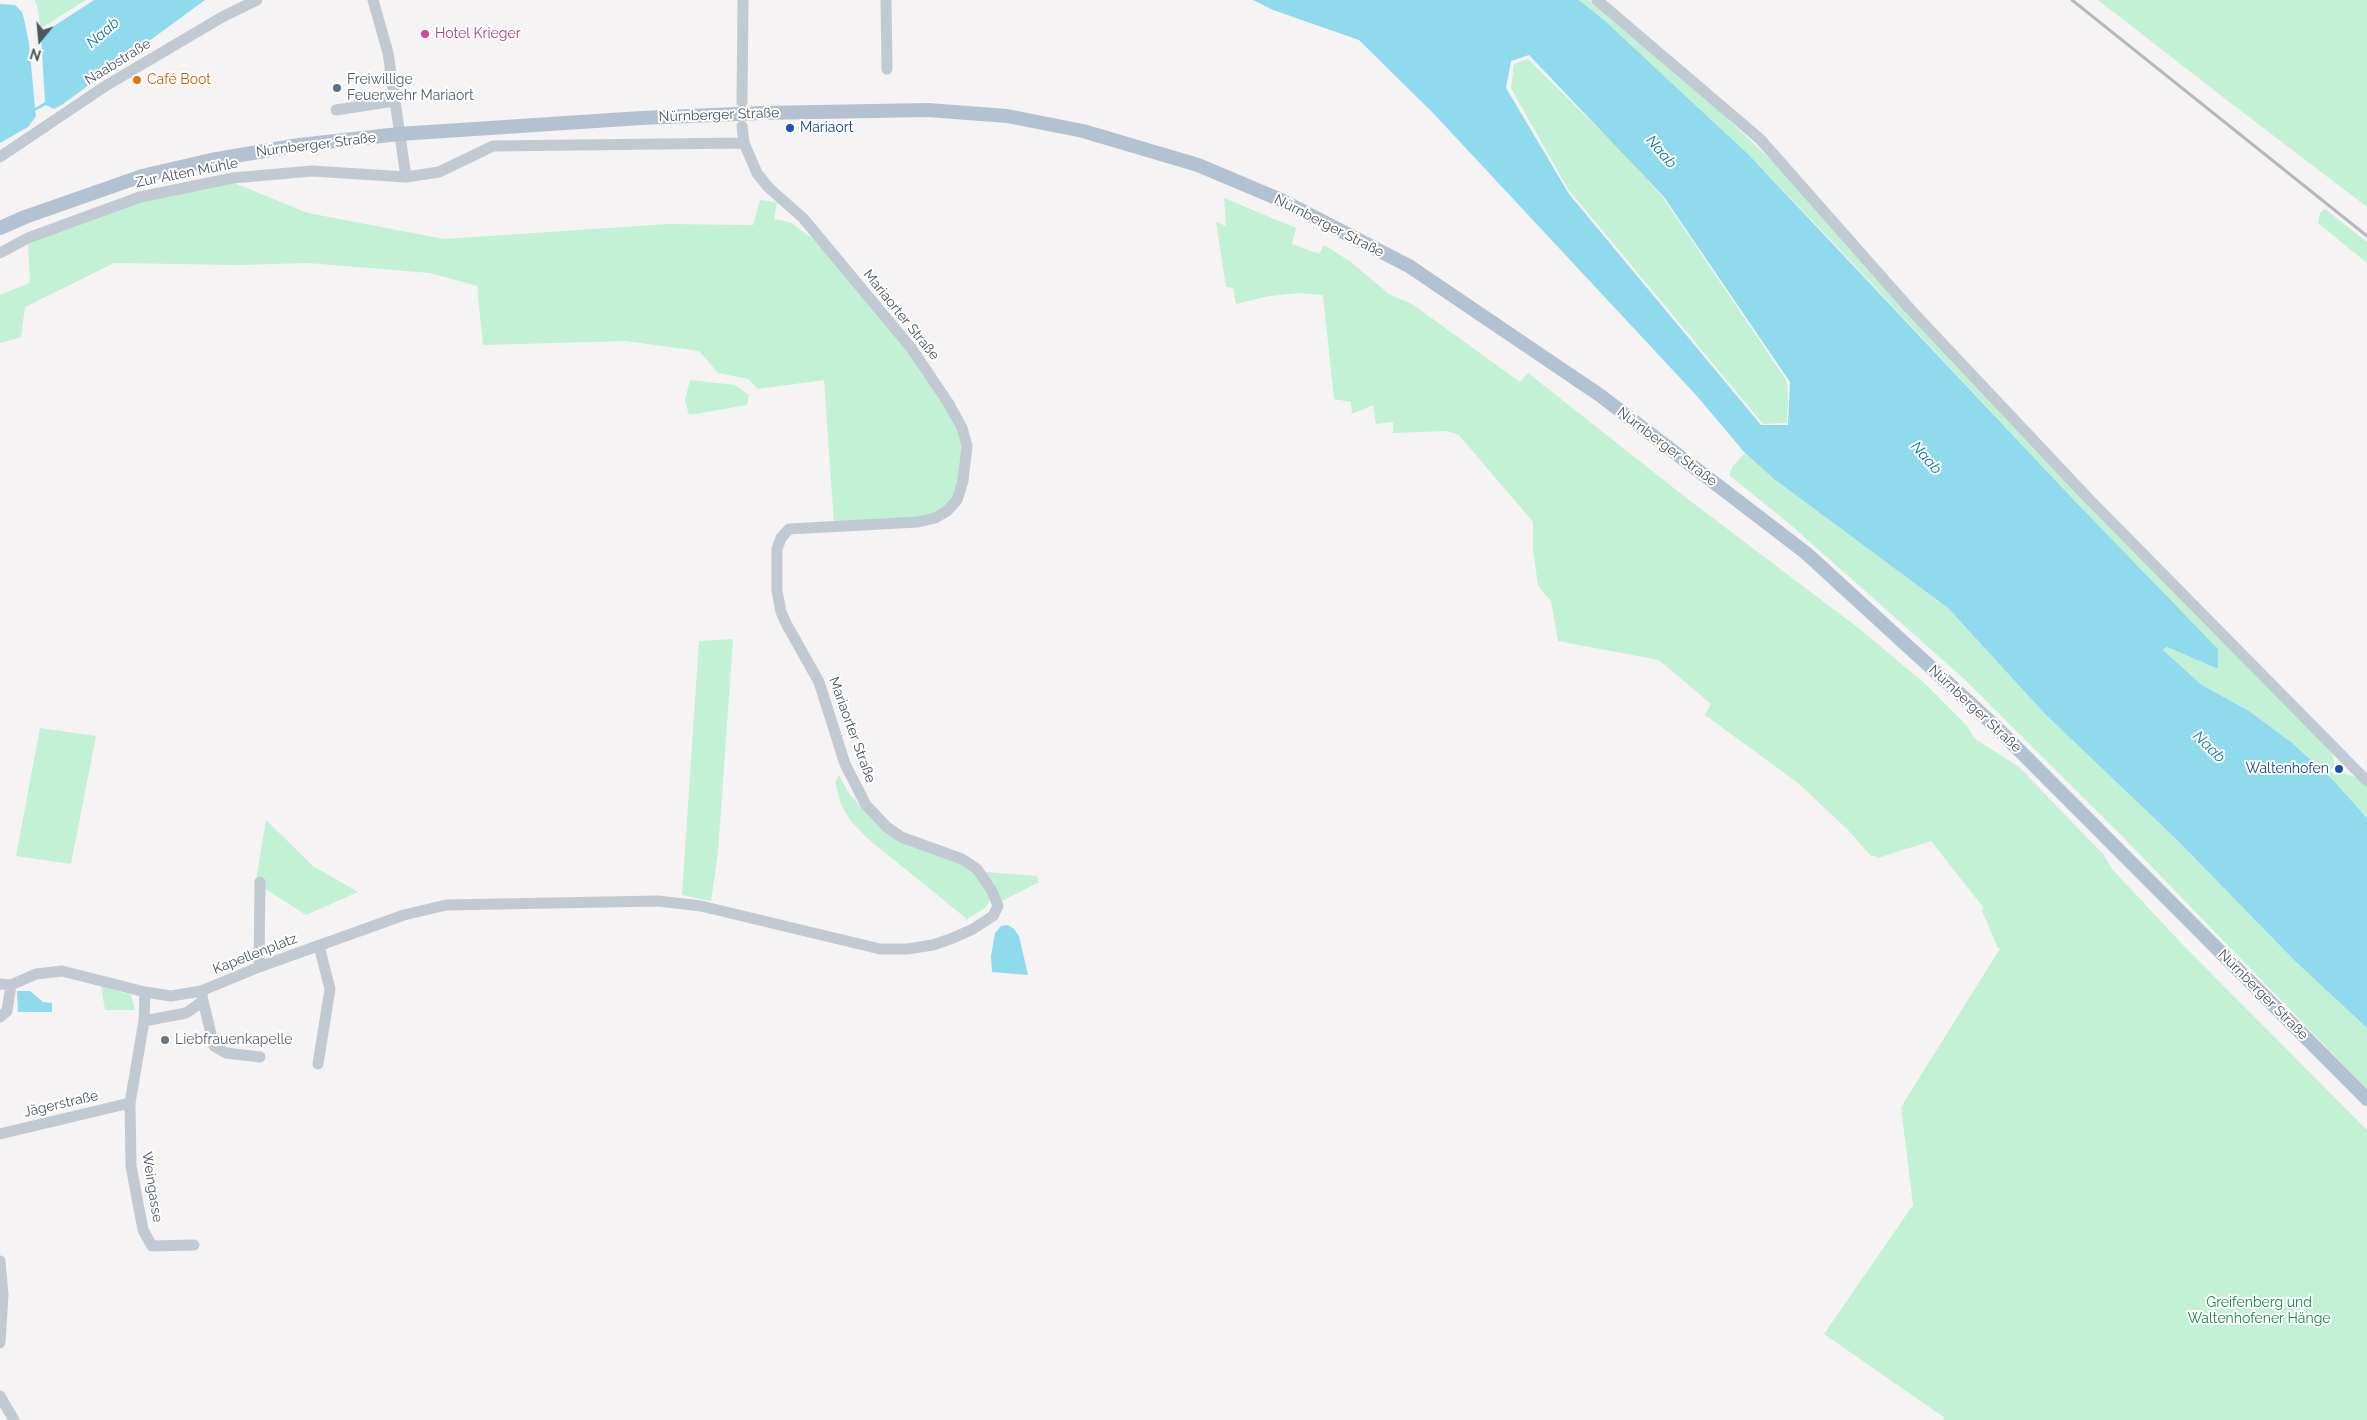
<!DOCTYPE html>
<html>
<head>
<meta charset="utf-8">
<style>
	body { margin:0 }
	#map { position:relative; width:2367px; height:1420px; overflow:hidden; background:#f5f3f3; font-family:Raleway,sans-serif }
	canvas { display:block }
	.north { position:absolute; left:15px; top:15px; width:50px; height:50px; -webkit-text-stroke:4px #fff; paint-order:stroke; rotate:197deg; font-size:14px; font-weight:700; line-height:20px; text-align:center; color:#4a5661 }
	.north::after { content:''; display:block; margin:auto; width:18px; height:22px; background:#4a5661; clip-path:polygon(50% 0,100% 100%,50% 72%,0 100%) }
</style>
</head>
<body>
<div id="map">
<canvas width="2367" height="1420"></canvas>
<div class="north">N</div>
</div>
<script>
const ctx = document.querySelector('canvas').getContext('2d');
ctx.lineJoin = 'round';
function fill(path, color) { ctx.fillStyle = color; ctx.fill(path, 'evenodd'); }
const toPath = rows => new Path2D(rows.map(r => 'M' + r).join(''));
function strokePath(path, color, width, dash) { ctx.strokeStyle = color; ctx.lineWidth = width; ctx.lineCap = dash ? 'butt' : 'round'; ctx.setLineDash(dash || []); ctx.stroke(path); }
function write(font, color, halo, rows, align = 'center') {
  ctx.font = font + ' Raleway,sans-serif'; ctx.lineWidth = 4; ctx.setLineDash([]); ctx.textBaseline = 'middle'; ctx.strokeStyle = halo; ctx.fillStyle = color; for (const [text, x, y, turn = 0] of rows) {
    ctx.save(); ctx.translate(x, y); ctx.rotate((+turn || 0) * Math.PI / 180); ctx.textAlign = isNaN(turn) ? turn : align; if (halo) ctx.strokeText(text, 0, 0); ctx.fillText(text, 0, 0); ctx.restore();
  }
}
fill(toPath([
	[34,0,86,0,41,28,37,5],
	[1579,0,1589,0,1695,88,1775,164,2159,577,2324,744,2332,754,2335,765,2330,770,2335,775,2342,773,2359,778,2367,786,2367,818,2334,781,2291,742,2249,711,2202,685,2163,650,2167,647,2218,669,2218,649,2072,498,1826,235,1749,155,1604,20],
	[2098,0,2367,0,2367,207,2232,104],
	[1528,59,1614,144,1662,196,1786,380,1788,393,1787,423,1763,424,1568,189,1511,88,1514,64],
	[234,183,308,213,444,239,668,224,753,225,760,200,777,202,774,219,790,222,818,243,915,355,942,395,964,447,955,496,947,506,930,517,834,524,824,380,758,389,748,379,718,373,699,351,626,341,483,345,477,286,430,273,308,263,239,265,114,263,25,307,21,337,0,343,0,295,30,283,28,244,139,202],
	[1224,198,1296,228,1292,244,1319,254,1324,245,1351,262,1389,294,1412,304,1520,382,1528,373,1689,500,1861,630,1923,682,1967,726,1974,738,2019,767,2103,854,2112,869,2183,945,2367,1130,2367,1420,1943,1420,1945,1418,1824,1334,1913,1205,1901,1107,2001,947,1998,948,1982,911,1983,907,1931,841,1878,858,1875,856,1871,856,1847,829,1798,783,1705,715,1711,704,1659,660,1558,641,1551,601,1538,586,1533,550,1533,522,1459,435,1447,431,1393,433,1393,422,1376,424,1373,405,1352,414,1351,402,1334,399,1323,295,1299,293,1270,296,1236,304,1233,288,1226,287,1216,222,1226,226],
	[2325,209,2367,242,2367,263,2318,223,2320,213],
	[690,380,735,385,749,395,747,405,689,415,685,400],
	[1745,453,1774,479,1948,608,2045,714,2177,840,2295,961,2367,1028,2367,1089,2122,836,1963,678,1792,526,1729,475,1733,466],
	[733,639,718,852,711,901,682,895,699,641],
	[40,728,96,736,71,864,16,856],
	[839,775,850,795,879,826,968,864,989,892,989,902,985,908,967,919,867,838,851,821,841,805,835,782],
	[266,820,313,866,358,892,306,915,267,890,255,886],
	[986,872,1037,876,1039,882,1000,902],
	[101,986,131,995,135,1010,105,1010]
]), '#c3f1d5');
fill(toPath([
	[94,0,205,0,63,104,54,109,46,105,35,111,36,116,28,127,0,143,0,4,15,5,22,12,24,19,29,43,35,108,45,102,41,37,48,30],
	[1253,0,1579,0,1604,20,1749,155,2072,498,2218,649,2218,669,2167,647,2163,650,2202,685,2249,711,2291,742,2334,781,2367,818,2367,1028,2295,961,2177,840,2045,714,1948,608,1774,479,1745,453,1696,395,1434,114,1359,40,1273,10],
	[1529,55,1664,197,1790,382,1788,425,1761,425,1569,194,1506,88,1511,61],
	[1008,925,1014,929,1019,936,1028,975,992,972,991,956,995,933,1001,926],
	[17,991,30,991,43,1002,52,1003,52,1012,18,1012]
]), '#90daee');
strokePath(toPath([
	[373,0,388,53,406,177],
	[886,0,887,69],
	[1597,0,1760,139,1910,309,2088,498,2367,781],
	[742,102,743,0],
	[336,110,394,101],
	[0,157,107,85,224,16,257,0],
	[0,253,28,238,140,197,233,178,312,171,406,177,439,172,493,146,744,143],
	[259,967,260,882],
	[0,984,11,985,36,974,62,971,145,992,171,996,201,991,259,967,404,915,446,905,658,901,701,906,880,949,907,949,933,945,953,938,973,929,993,916,998,906,992,891,977,869,962,859,901,837,887,827,866,805,845,764,819,682,787,625,781,612,777,591,777,549,781,538,789,529,918,522,935,518,947,511,957,500,963,481,967,446,962,428,949,404,912,349,803,218,768,187,757,173,744,143,742,126],
	[145,992,144,1021,130,1103,131,1166,143,1230,152,1246,194,1245],
	[203,1001,214,1046,226,1053,260,1057],
	[0,1017,7,1011,11,985],
	[144,1021,186,1013,203,1001,202,995],
	[318,1064,330,989,319,946],
	[0,1134,130,1103],
	[0,1261,3,1295,0,1343],
	[0,1396,14,1420]
]), '#c1cad2', 11);
strokePath(toPath([
	[0,228,25,217,142,176,211,160,299,145,399,134,641,118,761,113,928,110,1007,116,1083,131,1198,165,1281,200,1409,266,1601,396,1806,553,1996,727,2367,1099]
]), '#b3c2d1', 14);
strokePath(toPath([
	[2072,0,2367,236]
]), '#b5b8bd', 3);
for (const [x, y, r, color] of [
	[425,34,5,"#d1479c"],
	[137,80,5,"#e8710a"],
	[337,88,5,"#5c6f8a"],
	[790,128,5,"#1a4fb4"],
	[2339,769,5,"#1a4fb4"],
	[165,1040,5,"#6b7280"]
]) { const dot = new Path2D(); dot.arc(x, y, r, 0, 2 * Math.PI); ctx.fillStyle = color; ctx.fill(dot); strokePath(dot, '#fff', 2); }
write('14px', '#b23c85', '#fff', [
	["Hotel Krieger",435,34]
], 'left');
write('14px', '#4a5661', '#fff', [
	["Naabstraße",118,62,-32],
	["Nürnberger Straße",719,115,-2],
	["Nürnberger Straße",316,145,-7],
	["Zur Alten Mühle",187,173,-11],
	["Nürnberger Straße",1329,226,27],
	["Mariaorter Straße",901,315,51],
	["Nürnberger Straße",1667,447,37],
	["Nürnberger Straße",1975,709,43],
	["Mariaorter Straße",852,730,70],
	["Kapellenplatz",255,954,-21],
	["Nürnberger Straße",2263,995,45],
	["Jägerstraße",61,1104,-13],
	["Weingasse",152,1187,81]
]);
write('14px', '#c56008', '#fff', [
	["Café Boot",147,80]
], 'left');
write('14px', '#4e5e75', '#fff', [
	["Freiwillige",347,80],
	["Feuerwehr Mariaort",347,96]
], 'left');
write('14px', '#164399', '#fff', [
	["Mariaort",800,128],
	["Waltenhofen",2329,769,"right"]
], 'left');
write('14px', '#5b616d', '#fff', [
	["Liebfrauenkapelle",175,1040]
], 'left');
write('14px', '#17864f', '#fff', [
	["Greifenberg und",2259,1303],
	["Waltenhofener Hänge",2259,1319]
]);
write('italic 15px', '#0c7c9b', '#fff', [
	["Naab",103,33,-41],
	["Naab",1661,152,49],
	["Naab",1926,458,49],
	["Naab",2209,747,44]
]);
</script>
</body>
</html>
